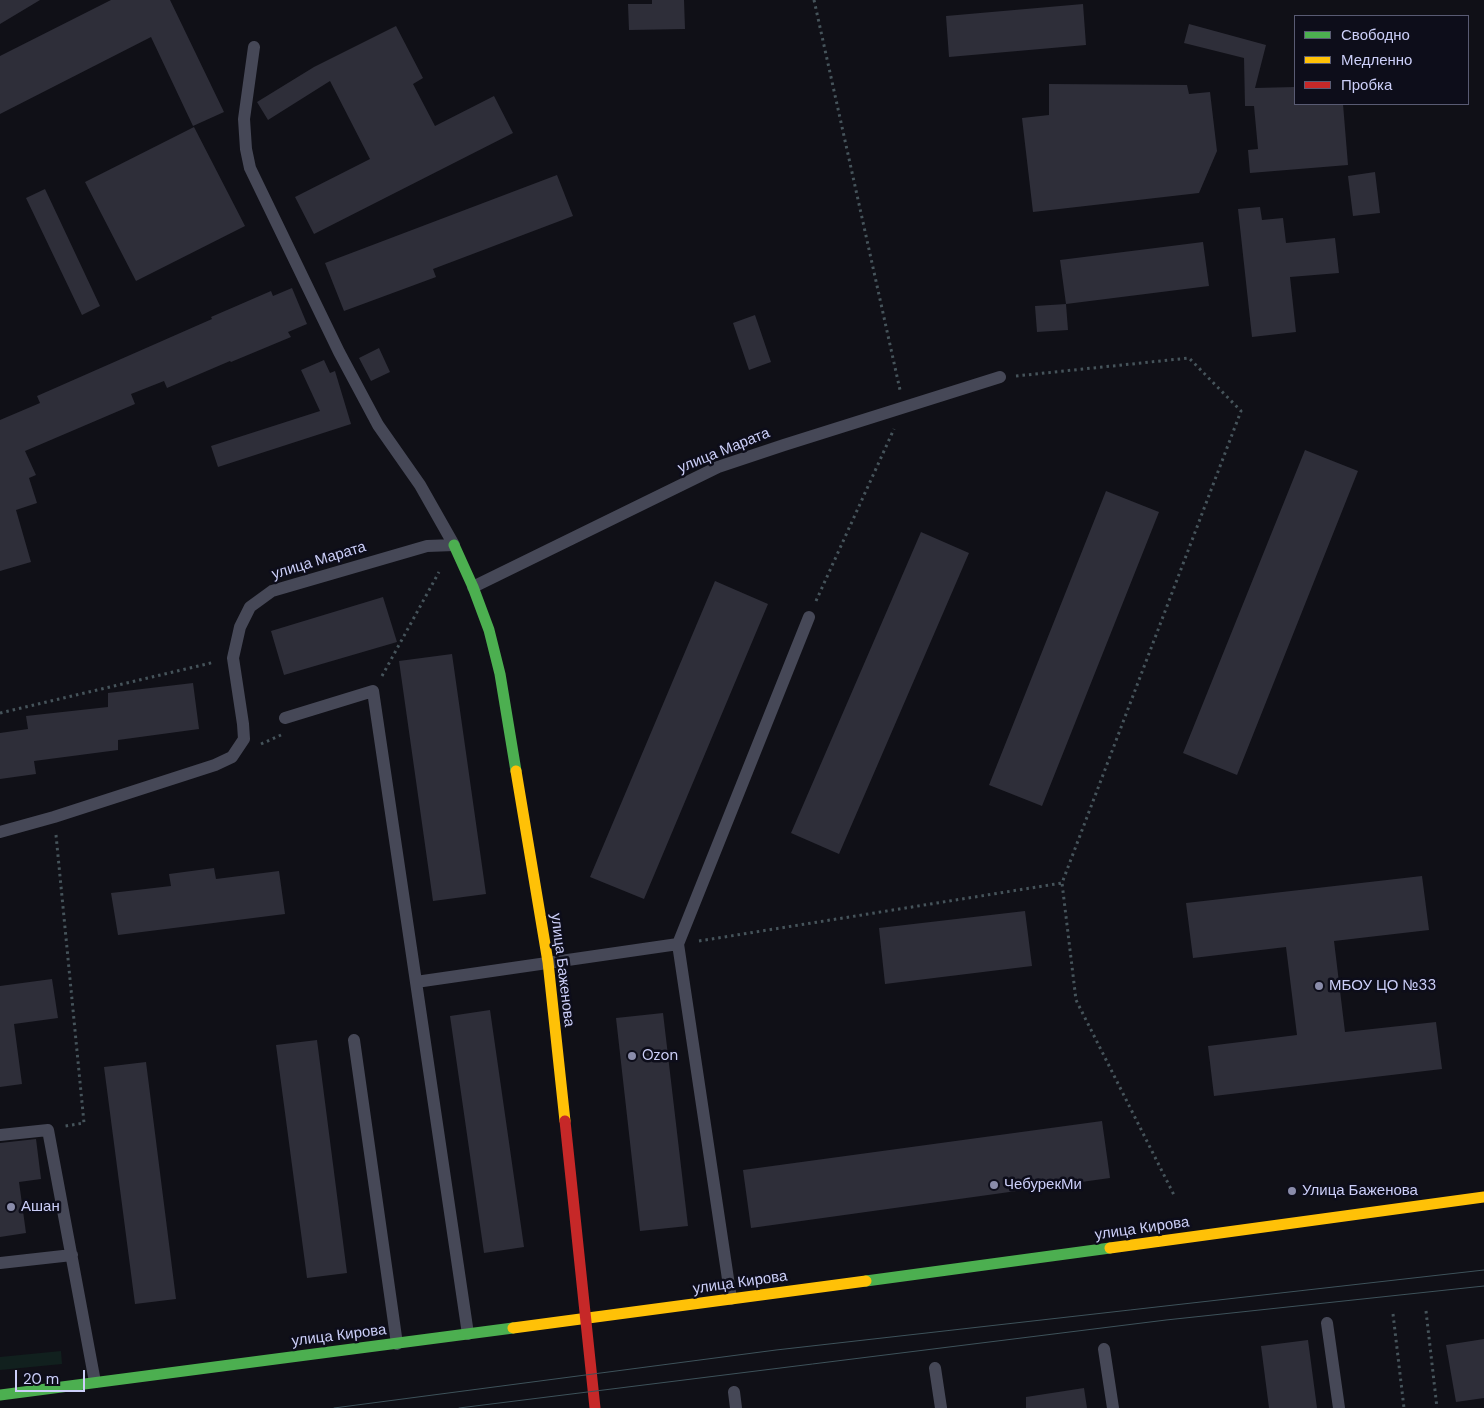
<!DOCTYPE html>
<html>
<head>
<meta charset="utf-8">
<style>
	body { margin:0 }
	#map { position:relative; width:1484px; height:1408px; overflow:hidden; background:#101017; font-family:"DM Sans",sans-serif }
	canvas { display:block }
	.legend { position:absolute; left:1294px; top:15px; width:175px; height:90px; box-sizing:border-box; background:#0d0d1a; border:1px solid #595b73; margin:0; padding:6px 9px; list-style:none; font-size:15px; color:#cccff9 }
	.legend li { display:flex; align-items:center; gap:10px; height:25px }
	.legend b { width:25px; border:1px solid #595b73 }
	.scale { position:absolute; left:15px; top:1370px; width:70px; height:22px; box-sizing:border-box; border:2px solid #cccff9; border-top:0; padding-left:6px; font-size:15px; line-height:18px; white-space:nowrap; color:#cccff9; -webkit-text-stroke:4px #0d0d1a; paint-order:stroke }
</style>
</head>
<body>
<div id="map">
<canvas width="1484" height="1408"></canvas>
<ul class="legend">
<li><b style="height:6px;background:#4caf50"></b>Свободно</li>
<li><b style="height:6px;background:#ffc107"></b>Медленно</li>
<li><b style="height:6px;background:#c62828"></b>Пробка</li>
</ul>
<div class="scale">20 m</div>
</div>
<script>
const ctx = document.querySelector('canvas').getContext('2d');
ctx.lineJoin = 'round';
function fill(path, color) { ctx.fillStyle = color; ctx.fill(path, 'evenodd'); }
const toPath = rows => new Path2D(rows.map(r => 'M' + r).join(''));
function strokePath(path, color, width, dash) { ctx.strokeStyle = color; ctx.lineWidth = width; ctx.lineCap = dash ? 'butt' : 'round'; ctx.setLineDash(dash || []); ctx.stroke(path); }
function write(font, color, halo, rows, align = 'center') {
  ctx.font = font + ' "DM Sans",sans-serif'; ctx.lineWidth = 5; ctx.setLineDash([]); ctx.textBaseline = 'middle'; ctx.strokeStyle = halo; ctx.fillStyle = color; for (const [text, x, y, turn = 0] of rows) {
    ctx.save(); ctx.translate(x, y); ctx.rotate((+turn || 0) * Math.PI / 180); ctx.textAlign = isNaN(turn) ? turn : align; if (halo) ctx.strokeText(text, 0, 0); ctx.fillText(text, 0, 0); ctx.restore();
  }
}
fill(toPath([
	[61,1351,62,1364,0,1370,0,1357]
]), '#11201e');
fill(toPath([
	[0,0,40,0,0,24],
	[111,0,170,0,224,112,193,126,151,37,0,114,0,56],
	[652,0,684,0,685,29,629,30,628,4,652,4],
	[1083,4,1086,45,949,57,946,16],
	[1189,24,1266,45,1255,88,1295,87,1295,104,1343,104,1348,165,1250,173,1248,150,1258,149,1254,106,1245,106,1244,58,1184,43],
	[396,26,423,78,413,84,435,126,494,96,513,133,314,234,295,197,370,159,330,81,268,120,257,102,314,67],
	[1049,84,1187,85,1189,94,1210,92,1217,151,1199,193,1033,212,1022,118,1049,115],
	[194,127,245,226,136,281,85,182],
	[1375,172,1380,213,1353,216,1348,176],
	[557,175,573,216,433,269,436,277,344,311,325,263],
	[45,189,100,306,82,315,26,198],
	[1260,207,1262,220,1283,218,1286,243,1335,238,1339,273,1290,277,1296,332,1252,337,1238,209],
	[1203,242,1209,286,1066,304,1060,260],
	[292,288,307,324,288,332,291,337,231,362,230,361,167,388,164,381,131,394,135,404,25,451,36,475,29,478,37,503,16,510,31,562,0,571,0,420,40,403,37,396,212,319,211,317,271,291,273,296],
	[1066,304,1068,330,1037,332,1035,306],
	[755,315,771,362,749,370,733,323],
	[379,348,390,372,371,381,359,358],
	[324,360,330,373,335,371,351,424,218,467,211,446,320,411,301,370],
	[1305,450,1358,471,1237,775,1183,753],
	[1106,491,1159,512,1042,806,989,785],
	[921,532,969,553,839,854,791,833],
	[715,581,768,604,644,899,590,877],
	[383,597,397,642,284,675,271,631],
	[452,654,486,894,433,901,399,661],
	[193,683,199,729,118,740,118,750,34,761,36,774,0,779,0,733,28,729,26,716,108,707,108,693],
	[214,868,216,879,279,871,285,914,118,935,111,893,171,886,169,874],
	[1422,876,1429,930,1334,941,1345,1032,1436,1022,1442,1069,1214,1096,1208,1046,1297,1035,1286,947,1193,958,1186,903],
	[1025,911,1032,966,885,984,879,928],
	[52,979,58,1018,14,1024,22,1084,0,1087,0,986],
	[490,1010,524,1247,484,1253,450,1016],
	[663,1013,688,1226,640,1231,616,1018],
	[317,1040,347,1273,307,1278,276,1045],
	[146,1062,176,1299,135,1304,104,1067],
	[1102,1121,1110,1178,751,1228,743,1170],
	[36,1139,41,1179,19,1182,26,1233,0,1237,0,1143],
	[1484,1339,1484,1398,1456,1402,1446,1345],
	[1308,1340,1317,1408,1269,1408,1261,1346],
	[1084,1388,1087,1408,1026,1408,1026,1397]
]), '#2e2e39');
strokePath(toPath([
	[814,0,900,390],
	[1016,376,1189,358,1241,411,1062,883,1076,1000,1175,1197],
	[816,601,894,429],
	[382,676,439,572],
	[0,713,215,662],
	[261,744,281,735],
	[56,835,84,1123,65,1126],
	[699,941,1062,883],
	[1426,1311,1437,1408],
	[1393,1314,1404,1408]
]), '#46545b', 3, [2.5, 4]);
strokePath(toPath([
	[473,587,718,467,784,445,1000,377],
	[285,718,373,691,468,1334],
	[0,832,54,817,215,765,232,757,244,739,243,724,233,658,240,627,250,607,272,591,427,546,454,545,420,485,378,425,339,352,250,168,246,149,244,119,254,47],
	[416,982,678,944],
	[354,1040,397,1344],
	[0,1135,48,1130,95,1382],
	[0,1263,72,1255],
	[731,1299,678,944,809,617],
	[1327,1323,1339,1408],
	[1104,1349,1113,1408],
	[935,1368,941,1408],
	[734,1392,736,1408]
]), '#464857', 12);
strokePath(toPath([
	[454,545,473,587,489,630,500,674,516,771],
	[866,1281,1110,1248],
	[0,1395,513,1328]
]), '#4caf50', 11);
strokePath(toPath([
	[516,771,548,962,565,1121],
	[1110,1248,1484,1197],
	[513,1328,866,1281]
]), '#ffc107', 11);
strokePath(toPath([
	[565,1121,595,1408]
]), '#c62828', 11);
strokePath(toPath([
	[334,1408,776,1350,1484,1270],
	[459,1408,1166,1320,1484,1286]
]), '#3e525a', 1);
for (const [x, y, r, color] of [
	[1319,986,5,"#8a8caa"],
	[632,1056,5,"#8a8caa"],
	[994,1185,5,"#8a8caa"],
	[1292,1191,5,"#8a8caa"],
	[11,1207,5,"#8a8caa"]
]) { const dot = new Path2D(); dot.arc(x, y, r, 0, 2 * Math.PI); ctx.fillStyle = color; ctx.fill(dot); strokePath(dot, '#0d0d1a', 2); }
write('15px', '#cccff9', '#0d0d1a', [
	["улица Марата",724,451,-22],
	["улица Марата",319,561,-17],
	["улица Баженова",562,970,83],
	["улица Кирова",1142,1229,-8],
	["улица Кирова",740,1283,-8],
	["улица Кирова",339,1336,-7]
]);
write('15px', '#cccff9', '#0d0d1a', [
	["МБОУ ЦО №33",1329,986],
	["Ozon",642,1056],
	["ЧебурекМи",1004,1185],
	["Улица Баженова",1302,1191],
	["Ашан",21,1207]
], 'left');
</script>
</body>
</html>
